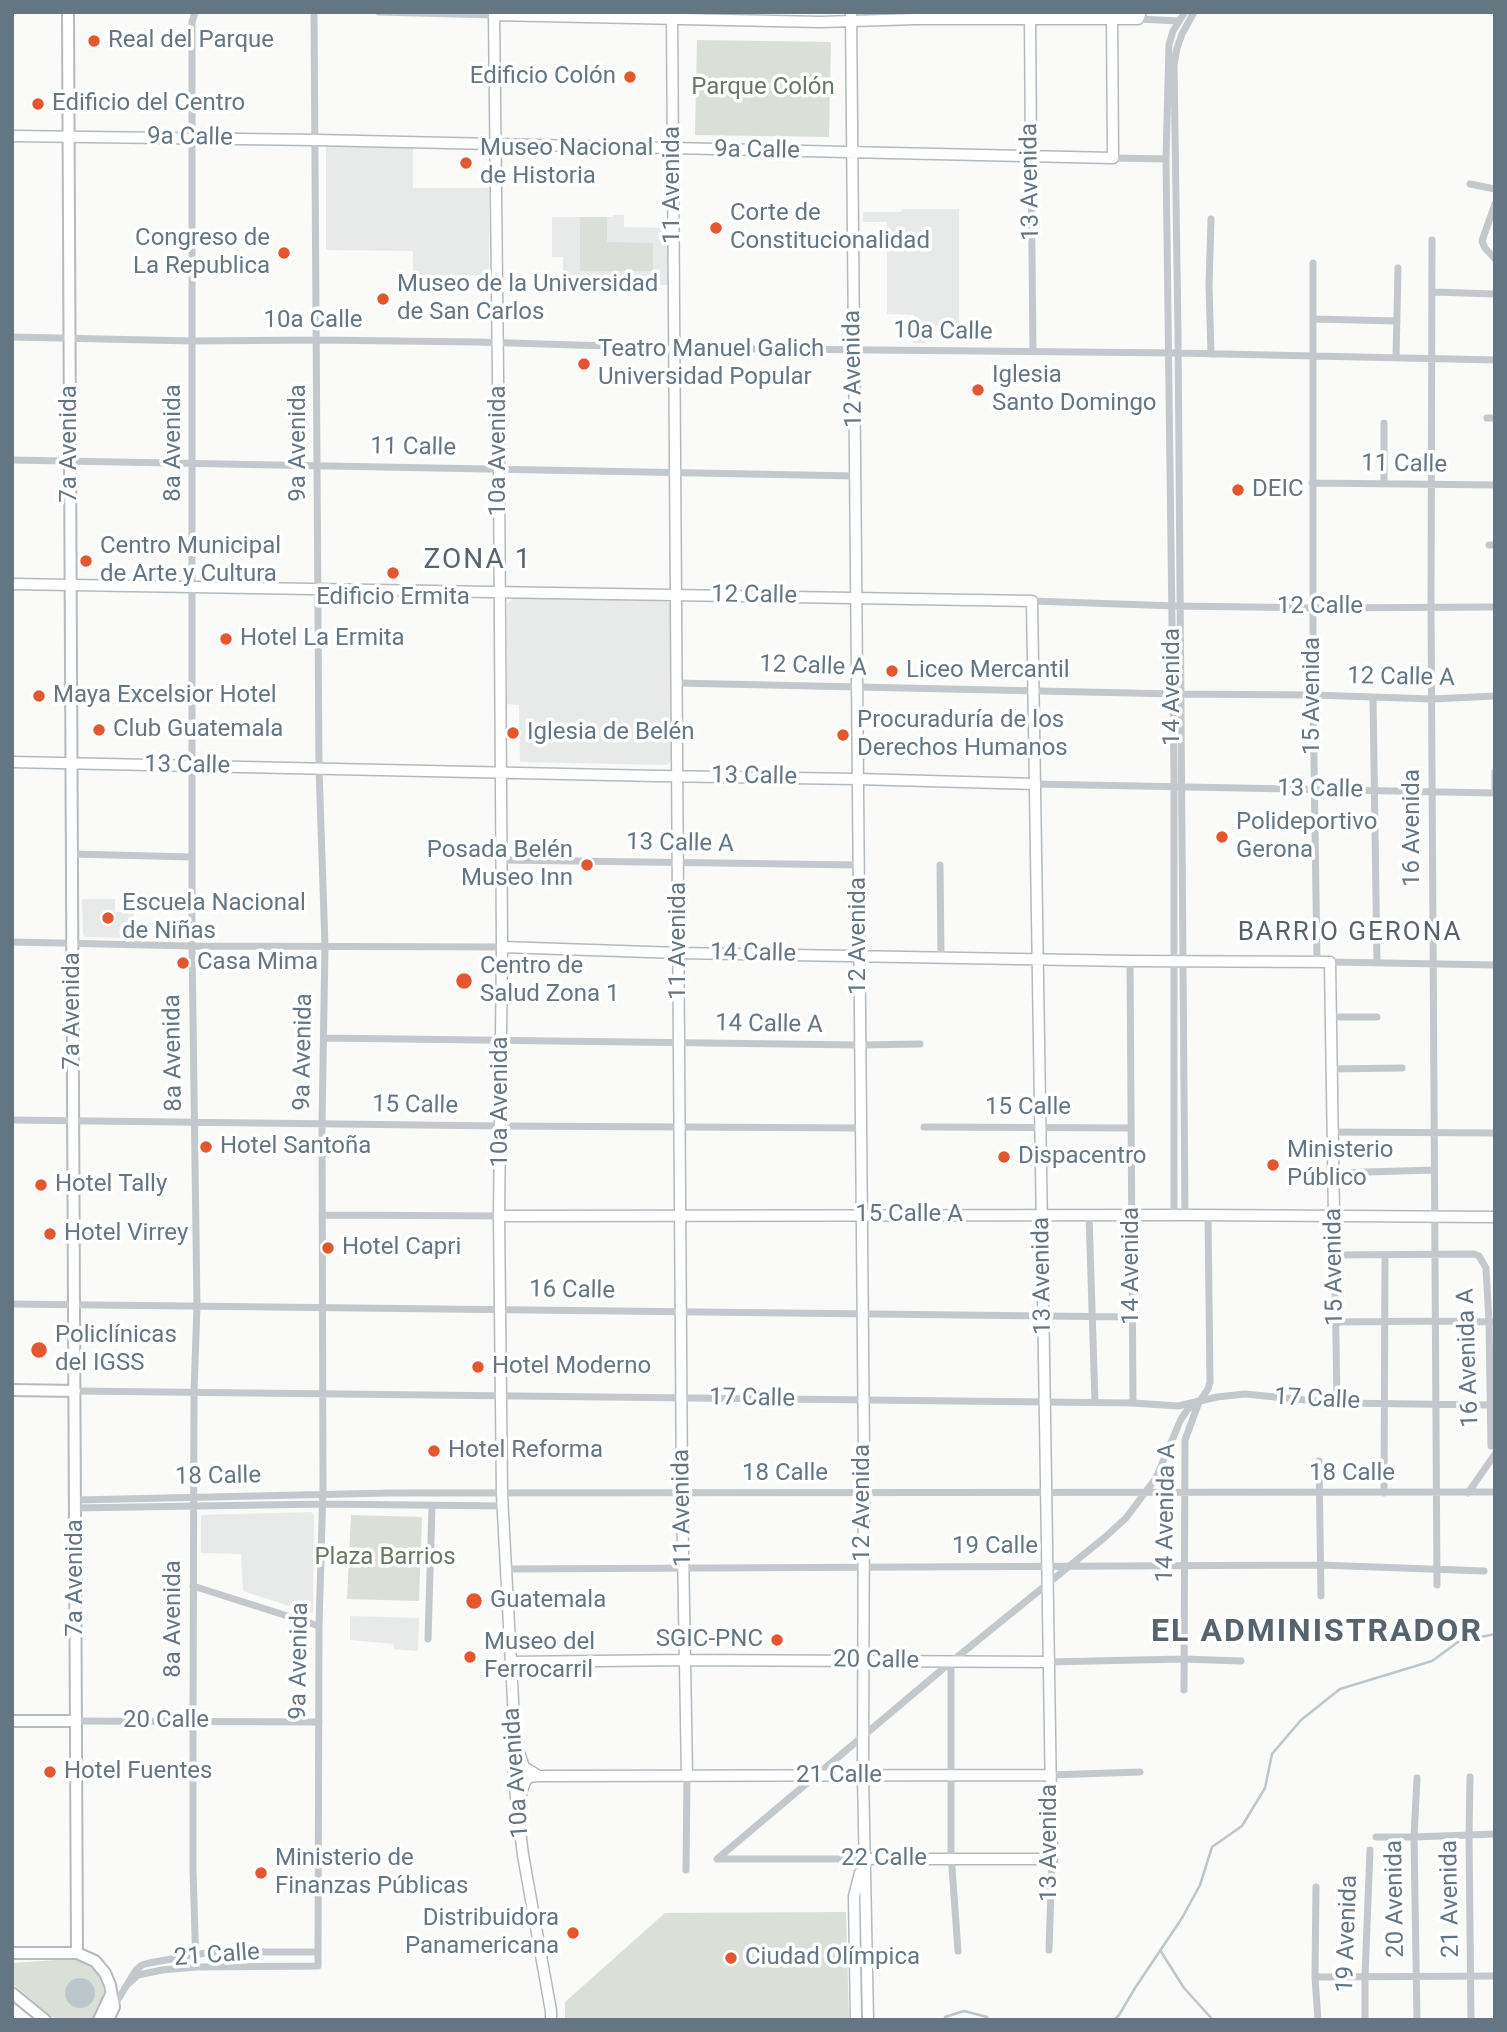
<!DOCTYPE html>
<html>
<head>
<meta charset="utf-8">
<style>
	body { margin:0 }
	#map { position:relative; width:1507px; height:2032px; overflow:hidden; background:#fafaf8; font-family:Roboto,sans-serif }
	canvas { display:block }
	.frame { position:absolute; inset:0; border:14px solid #657683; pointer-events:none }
</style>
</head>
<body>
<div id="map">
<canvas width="1507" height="2032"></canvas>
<div class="frame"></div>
</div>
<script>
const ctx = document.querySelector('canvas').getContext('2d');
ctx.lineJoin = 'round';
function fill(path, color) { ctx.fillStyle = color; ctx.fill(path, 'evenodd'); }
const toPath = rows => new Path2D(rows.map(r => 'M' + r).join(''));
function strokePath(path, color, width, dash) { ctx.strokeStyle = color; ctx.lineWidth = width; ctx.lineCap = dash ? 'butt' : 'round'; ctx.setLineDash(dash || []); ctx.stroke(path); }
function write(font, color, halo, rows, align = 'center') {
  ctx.font = font + ' Roboto,sans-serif'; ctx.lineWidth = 7; ctx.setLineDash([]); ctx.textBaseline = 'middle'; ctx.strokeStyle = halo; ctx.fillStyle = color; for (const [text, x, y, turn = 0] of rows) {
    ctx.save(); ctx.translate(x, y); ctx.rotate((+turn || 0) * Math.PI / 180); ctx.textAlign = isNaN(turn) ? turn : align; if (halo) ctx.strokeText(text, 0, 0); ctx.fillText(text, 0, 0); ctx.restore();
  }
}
fill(toPath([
	[326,145,413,147,413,188,489,188,489,275,413,276,413,251,326,250],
	[902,209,959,209,959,326,925,326,925,343,914,343,914,315,887,314,887,222,863,222,863,212,901,212],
	[613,215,624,215,624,227,668,228,668,285,563,284,563,257,552,257,552,217,613,217],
	[513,598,666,601,670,604,671,761,667,765,520,762,519,705,507,704,507,604],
	[82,899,115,899,115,912,134,912,134,938,85,937,83,934],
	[311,1512,314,1515,313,1611,311,1613,243,1591,241,1554,201,1553,201,1515],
	[350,1616,419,1618,418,1651,394,1649,393,1644,350,1640]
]), '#e8e9e9');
fill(toPath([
	[697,40,831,42,829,137,695,135],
	[580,217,607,217,607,242,653,243,653,271,580,271],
	[351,1515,422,1517,419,1601,347,1599],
	[846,1912,849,2020,565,2020,565,2002,665,1913],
	[71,1959,86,1962,97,1970,100,1976,104,1991,102,1999,94,2020,56,2020,12,1983,12,1963]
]), '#dadfd7');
fill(toPath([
	'65 1993a15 15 0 1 1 30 0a15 15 0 1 1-30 0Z'
]), '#bbc7cb');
strokePath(toPath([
	[1160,1950,1184,1988,1213,2020],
	[945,2017,964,2011,987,2017,988,2020],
	[1114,2020,1119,2015,1135,1988,1182,1918,1200,1885,1212,1847,1242,1826,1265,1788,1272,1754,1301,1720,1340,1689,1432,1661,1458,1642,1495,1634]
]), '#bbc7cb', 2.5);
strokePath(toPath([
	[769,13,769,12]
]), '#d5d9db', 7, [7, 3.5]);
const secondary = toPath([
	[494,12,499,469,502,947,499,1216,502,1494,515,1738,513,1762,516,1798,523,1855,551,2011,551,2020],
	[672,12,682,1493,687,1776],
	[851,12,864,1455,863,1776,868,2020],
	[1030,14,1031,157],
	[494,15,821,22,915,19,1138,19,1141,12],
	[12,136,316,140,1113,158,1112,12],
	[12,584,1032,601,1052,1859,864,1859],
	[12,762,657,776,857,779,1035,784],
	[502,947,679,953,1130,961,1330,962,1334,1217],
	[499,1216,1193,1215,1495,1217],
	[510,1662,685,1660,1048,1662],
	[517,1747,524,1767,537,1775],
	[521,1803,521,1793,525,1782,529,1777,538,1776,1050,1775],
	[856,2020,854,1896,860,1873]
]);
const primary = toPath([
	[68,12,77,1953],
	[12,1390,75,1391],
	[12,1721,76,1721],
	[12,1953,77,1953,95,1961,105,1973,110,1985,114,2007,108,2020],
	[12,1993,45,2020],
	[99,2020,111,1994]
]);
strokePath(secondary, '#b3babf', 13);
strokePath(primary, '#b5babe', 14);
strokePath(toPath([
	[195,12,192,22,192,946,197,1306,194,1392,193,1722,193,1870,196,1967],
	[379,12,494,15],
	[1138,19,1179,21],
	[1031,157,1033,352],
	[1113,158,1166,159],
	[1470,184,1495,189],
	[1495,204,1482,241,1485,248,1495,259],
	[1432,240,1431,607,1437,1585],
	[1313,263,1313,695,1317,962],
	[1433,292,1495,294],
	[1313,319,1397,321],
	[12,337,193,341,317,340,478,342,674,348,1178,353,1495,360],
	[1211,354,1209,286,1211,219],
	[1396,358,1398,268],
	[1487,418,1495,418],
	[1384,423,1384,484],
	[12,460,856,476],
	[1312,483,1495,485],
	[1489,545,1495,545],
	[1032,601,1176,606,1321,608,1495,607],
	[677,683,1176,694,1313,695,1432,699,1495,696],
	[1373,698,1377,963],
	[1495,772,1495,791],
	[1035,784,1495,793],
	[72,854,192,857],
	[501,860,859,865],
	[940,865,941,957],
	[12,942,192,946,502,947],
	[1130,961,1133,1403],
	[1330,962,1495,965],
	[1331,1017,1377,1017],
	[324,1038,859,1045,920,1044],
	[1330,1069,1402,1068],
	[12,1120,501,1126,860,1128],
	[924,1127,1131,1128],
	[1332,1132,1495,1133],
	[1333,1173,1434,1170],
	[322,1215,499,1216],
	[1089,1215,1095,1402],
	[1174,1215,1174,775,1166,159,1169,45,1173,31,1185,12],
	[1185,1215,1178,334,1174,65,1177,48,1182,34,1194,12],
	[1334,1217,1337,1403],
	[1334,1255,1474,1254,1479,1256,1486,1268,1489,1322,1491,1446],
	[12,1304,1132,1317],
	[1336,1322,1435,1321,1495,1322],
	[75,1391,1133,1403,1178,1406,1217,1397,1245,1394,1337,1403,1490,1405],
	[1319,1461,1321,1596],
	[1384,1493,1385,1256],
	[1468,1493,1495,1454],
	[76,1500,389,1493,1495,1492],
	[75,1508,323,1504,503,1506],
	[506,1569,1320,1565,1484,1571],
	[193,1586,319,1626],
	[428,1639,432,1506],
	[951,1662,951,1854,958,1951],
	[1048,1662,1183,1659,1241,1661],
	[1184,1690,1185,1440,1199,1402,1208,1389,1210,1382,1208,1216],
	[76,1721,319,1722],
	[1050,1775,1140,1772],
	[1470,1777,1469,1836,1471,2020],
	[1376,1837,1414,1837,1495,1834],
	[717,1859,951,1662,1104,1538,1126,1518,1156,1478,1181,1419,1188,1409,1199,1402],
	[718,1859,864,1859],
	[686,1870,687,1776],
	[1316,1887,1315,1977,1318,2020],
	[1049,1950,1052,1859],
	[1315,1977,1495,1976],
	[127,1985,138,1975,162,1970,196,1967,318,1966,319,1626,323,1487,322,1124,325,946,319,768,314,12],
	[114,2006,136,1970,142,1965,149,1963,211,1952,318,1952],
	[1365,2020,1365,1976,1370,1850],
	[1417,2020,1414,1837,1417,1778]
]), '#c3c8cc', 7);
strokePath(secondary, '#fff', 10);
strokePath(primary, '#fff', 10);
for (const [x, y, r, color] of [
	[94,41,7,"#e4572e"],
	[630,77,7,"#e4572e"],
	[38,104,7,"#e4572e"],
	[466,163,7,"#e4572e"],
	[716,228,7,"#e4572e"],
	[284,253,7,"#e4572e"],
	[383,299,7,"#e4572e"],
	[584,364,7,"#e4572e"],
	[978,390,7,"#e4572e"],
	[1238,490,7,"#e4572e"],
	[86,561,7,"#e4572e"],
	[393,573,7,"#e4572e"],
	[226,639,7,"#e4572e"],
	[892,671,7,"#e4572e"],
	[39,696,7,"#e4572e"],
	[99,730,7,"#e4572e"],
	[513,733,7,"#e4572e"],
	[843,735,7,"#e4572e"],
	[1222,837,7,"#e4572e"],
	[587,865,7,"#e4572e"],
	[108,918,7,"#e4572e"],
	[183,963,7,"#e4572e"],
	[464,981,9,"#e4572e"],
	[206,1147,7,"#e4572e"],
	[1004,1157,7,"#e4572e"],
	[1273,1165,7,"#e4572e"],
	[41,1185,7,"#e4572e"],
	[50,1234,7,"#e4572e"],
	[328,1248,7,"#e4572e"],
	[39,1350,9,"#e4572e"],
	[478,1367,7,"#e4572e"],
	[434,1451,7,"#e4572e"],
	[474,1601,9,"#e4572e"],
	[777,1640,7,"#e4572e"],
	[470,1657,7,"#e4572e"],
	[50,1772,7,"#e4572e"],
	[261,1873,7,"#e4572e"],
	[573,1933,7,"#e4572e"],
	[731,1958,7,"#e4572e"]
]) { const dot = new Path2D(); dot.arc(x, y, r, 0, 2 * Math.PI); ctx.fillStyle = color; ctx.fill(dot); strokePath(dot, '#fff', 2.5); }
write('24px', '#657683', '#fff', [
	["Real del Parque",108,41],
	["Edificio Colón",616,77,"right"],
	["Edificio del Centro",52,104],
	["Museo Nacional",480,149],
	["de Historia",480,177],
	["Corte de",730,214],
	["Constitucionalidad",730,242],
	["Congreso de",270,239,"right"],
	["La Republica",270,267,"right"],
	["Museo de la Universidad",397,285],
	["de San Carlos",397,313],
	["Teatro Manuel Galich",598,350],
	["Universidad Popular",598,378],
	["Iglesia",992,376],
	["Santo Domingo",992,404],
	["DEIC",1252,490],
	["Centro Municipal",100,547],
	["de Arte y Cultura",100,575],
	["Edificio Ermita",393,598,"center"],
	["Hotel La Ermita",240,639],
	["Liceo Mercantil",906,671],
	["Maya Excelsior Hotel",53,696],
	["Procuraduría de los",857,721],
	["Derechos Humanos",857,749],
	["Club Guatemala",113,730],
	["Iglesia de Belén",527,733],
	["Polideportivo",1236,823],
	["Gerona",1236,851],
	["Posada Belén",573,851,"right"],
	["Museo Inn",573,879,"right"],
	["Escuela Nacional",122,904],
	["de Niñas",122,932],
	["Casa Mima",197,963],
	["Centro de",480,967],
	["Salud Zona 1",480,995],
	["Hotel Santoña",220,1147],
	["Ministerio",1287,1151],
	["Público",1287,1179],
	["Dispacentro",1018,1157],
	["Hotel Tally",55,1185],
	["Hotel Virrey",64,1234],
	["Hotel Capri",342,1248],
	["Policlínicas",55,1336],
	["del IGSS",55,1364],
	["Hotel Moderno",492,1367],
	["Hotel Reforma",448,1451],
	["Guatemala",490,1601],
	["SGIC-PNC",763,1640,"right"],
	["Museo del",484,1643],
	["Ferrocarril",484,1671],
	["Hotel Fuentes",64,1772],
	["Ministerio de",275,1859],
	["Finanzas Públicas",275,1887],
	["Distribuidora",559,1919,"right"],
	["Panamericana",559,1947,"right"],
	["Ciudad Olímpica",745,1958]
], 'left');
write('24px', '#687a64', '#fff', [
	["Parque Colón",763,88],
	["Plaza Barrios",385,1558]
]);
write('24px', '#657683', '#fff', [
	["9a Calle",190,138,1],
	["9a Calle",757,151,1],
	["13 Avenida",1031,182,-91],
	["11 Avenida",673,185,-90],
	["10a Calle",313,321],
	["10a Calle",943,332,1],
	["12 Avenida",854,369,-91],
	["8a Avenida",174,443,-90],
	["9a Avenida",299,443,-90],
	["7a Avenida",70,444,-90],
	["11 Calle",413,448,1],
	["10a Avenida",499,451,-90],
	["11 Calle",1404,465,1],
	["12 Calle",754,596,1],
	["12 Calle",1320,607],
	["12 Calle A",813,667,2],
	["12 Calle A",1401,678,1],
	["14 Avenida",1173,687,-90],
	["15 Avenida",1313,696,-90],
	["13 Calle",187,766,1],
	["13 Calle",754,777,1],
	["13 Calle",1320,790,1],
	["16 Avenida",1413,828,-90],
	["13 Calle A",680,844,1],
	["12 Avenida",859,936,-90],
	["11 Avenida",679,941,-90],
	["14 Calle",753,954,1],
	["7a Avenida",73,1011,-90],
	["14 Calle A",769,1025,1],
	["9a Avenida",304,1052,-89],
	["8a Avenida",174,1053,-91],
	["10a Avenida",501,1102,-90],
	["15 Calle",415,1106,1],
	["15 Calle",1028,1108],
	["15 Calle A",909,1215],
	["14 Avenida",1132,1266,-90],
	["15 Avenida",1335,1267,-91],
	["13 Avenida",1043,1276,-91],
	["16 Calle",572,1291,1],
	["16 Avenida A",1469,1358,-92],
	["17 Calle",752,1399,1],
	["17 Calle",1317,1400,3],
	["18 Calle",785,1474],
	["18 Calle",1352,1474],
	["18 Calle",218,1477,-1],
	["12 Avenida",863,1503,-90],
	["11 Avenida",683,1508,-91],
	["14 Avenida A",1167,1513,-89],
	["19 Calle",995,1547],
	["7a Avenida",76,1578,-90],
	["8a Avenida",174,1619,-90],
	["9a Avenida",300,1661,-89],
	["20 Calle",876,1661,1],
	["20 Calle",166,1721],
	["10a Avenida",517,1773,-94],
	["21 Calle",839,1776],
	["13 Avenida",1050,1843,-90],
	["22 Calle",884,1859],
	["20 Avenida",1396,1899,-91],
	["21 Avenida",1451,1899,-91],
	["19 Avenida",1348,1934,-88],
	["21 Calle",217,1956,-4]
]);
ctx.letterSpacing = '2px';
write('26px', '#57646e', '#fff', [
	["BARRIO GERONA",1350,933]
]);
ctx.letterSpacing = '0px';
ctx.letterSpacing = '2px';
write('28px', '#57646e', '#fff', [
	["ZONA 1",478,561]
]);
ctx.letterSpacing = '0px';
ctx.letterSpacing = '2px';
write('bold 32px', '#57646e', '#fff', [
	["EL ADMINISTRADOR",1317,1633]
]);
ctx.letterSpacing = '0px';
</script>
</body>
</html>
